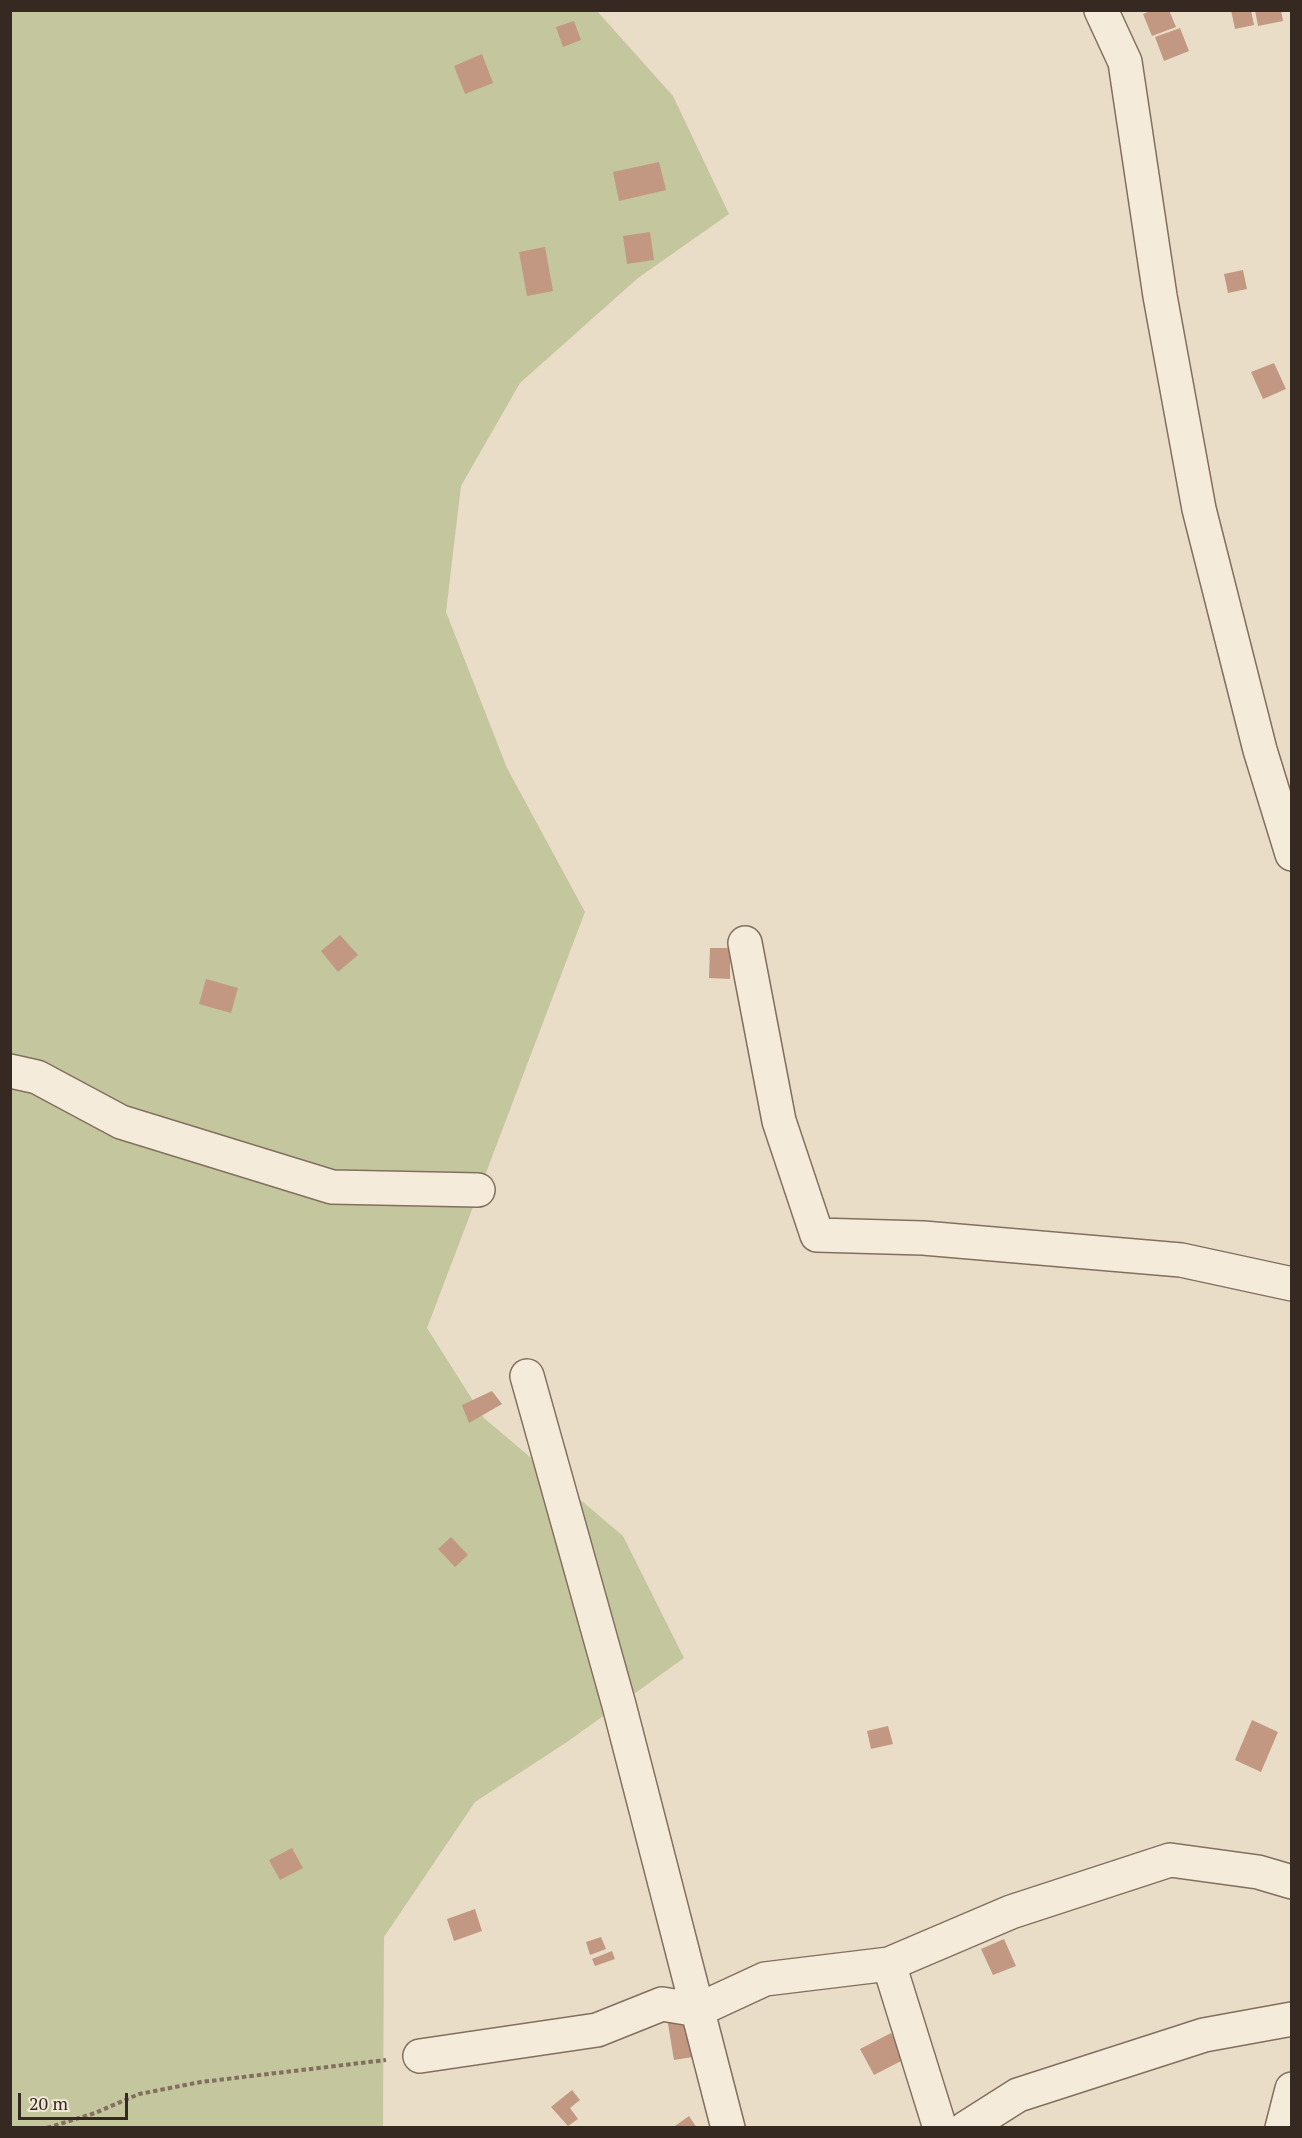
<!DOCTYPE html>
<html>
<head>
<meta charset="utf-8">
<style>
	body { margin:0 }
	#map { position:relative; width:1302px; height:2138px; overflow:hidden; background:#e9ddc8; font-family:"PT Serif",serif }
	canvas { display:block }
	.frame { position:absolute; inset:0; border:12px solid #352921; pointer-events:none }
	.scale { position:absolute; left:18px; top:2093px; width:110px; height:27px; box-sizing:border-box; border:3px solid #352921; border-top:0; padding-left:8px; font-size:18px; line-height:21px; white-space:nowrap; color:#352921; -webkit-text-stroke:4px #f1e8d7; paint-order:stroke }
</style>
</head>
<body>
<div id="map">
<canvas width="1302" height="2138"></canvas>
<div class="frame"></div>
<div class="scale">20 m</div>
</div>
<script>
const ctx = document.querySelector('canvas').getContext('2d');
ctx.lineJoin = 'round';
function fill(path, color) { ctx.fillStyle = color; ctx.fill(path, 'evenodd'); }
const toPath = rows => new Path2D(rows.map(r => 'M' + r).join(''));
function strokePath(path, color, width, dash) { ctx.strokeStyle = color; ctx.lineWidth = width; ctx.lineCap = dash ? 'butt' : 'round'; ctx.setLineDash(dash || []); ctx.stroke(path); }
fill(toPath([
	[11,11,597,11,673,96,729,214,638,278,520,383,461,486,446,612,507,768,585,912,427,1328,484,1418,623,1536,684,1658,567,1742,475,1802,384,1937,383,2127,11,2128]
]), '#c4c69d');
fill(toPath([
	[1153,10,1169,10,1176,27,1152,36,1143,14],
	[1231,10,1251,10,1254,25,1235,29],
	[1255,10,1281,10,1283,21,1258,26],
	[574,21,581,40,563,47,556,27],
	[1180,28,1189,51,1164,61,1155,37],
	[482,54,493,83,465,94,454,66],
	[659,162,666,190,619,201,613,172],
	[650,232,654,260,627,264,623,236],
	[545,247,553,291,527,296,519,252],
	[1243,270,1247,289,1228,293,1224,274],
	[1274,363,1286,389,1263,399,1251,372],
	[340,935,358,955,338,972,321,951],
	[710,948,730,948,730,979,709,978],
	[206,979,238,988,231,1013,199,1004],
	[492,1391,502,1404,469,1423,462,1405],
	[451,1537,468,1555,455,1567,438,1549],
	[1252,1720,1278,1732,1261,1772,1235,1760],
	[888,1726,893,1744,871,1749,867,1731],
	[292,1848,303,1868,280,1880,269,1860],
	[475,1909,482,1931,454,1941,447,1919],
	[601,1937,606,1949,590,1955,586,1942],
	[1004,1939,1016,1966,993,1975,981,1949],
	[612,1951,615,1959,595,1966,592,1959],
	[692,2014,699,2056,674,2060,667,2018],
	[891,2033,905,2059,874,2075,860,2049],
	[572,2090,580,2100,570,2108,578,2119,568,2126,551,2107],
	[689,2116,697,2128,672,2128]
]), '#c29882');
const minor = toPath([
	[1101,10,1125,62,1160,296,1199,509,1260,750,1292,854],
	[745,943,779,1121,817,1235,923,1238,1181,1260,1292,1284],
	[10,1071,37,1077,121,1122,332,1187,478,1190],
	[527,1376,619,1705,728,2128],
	[889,1964,940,2128],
	[420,2056,597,2030,662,2004,698,2010,765,1979,889,1964,1011,1912,1170,1860,1258,1872,1292,1882],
	[966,2128,1018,2095,1204,2035,1292,2019],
	[1282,2128,1292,2089]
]);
strokePath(minor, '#836f5f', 36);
strokePath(toPath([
	[47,2128,95,2113,139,2094,201,2082,386,2060]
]), '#836f5f', 4, [4.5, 3]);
strokePath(minor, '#f5ebda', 33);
</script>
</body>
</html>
